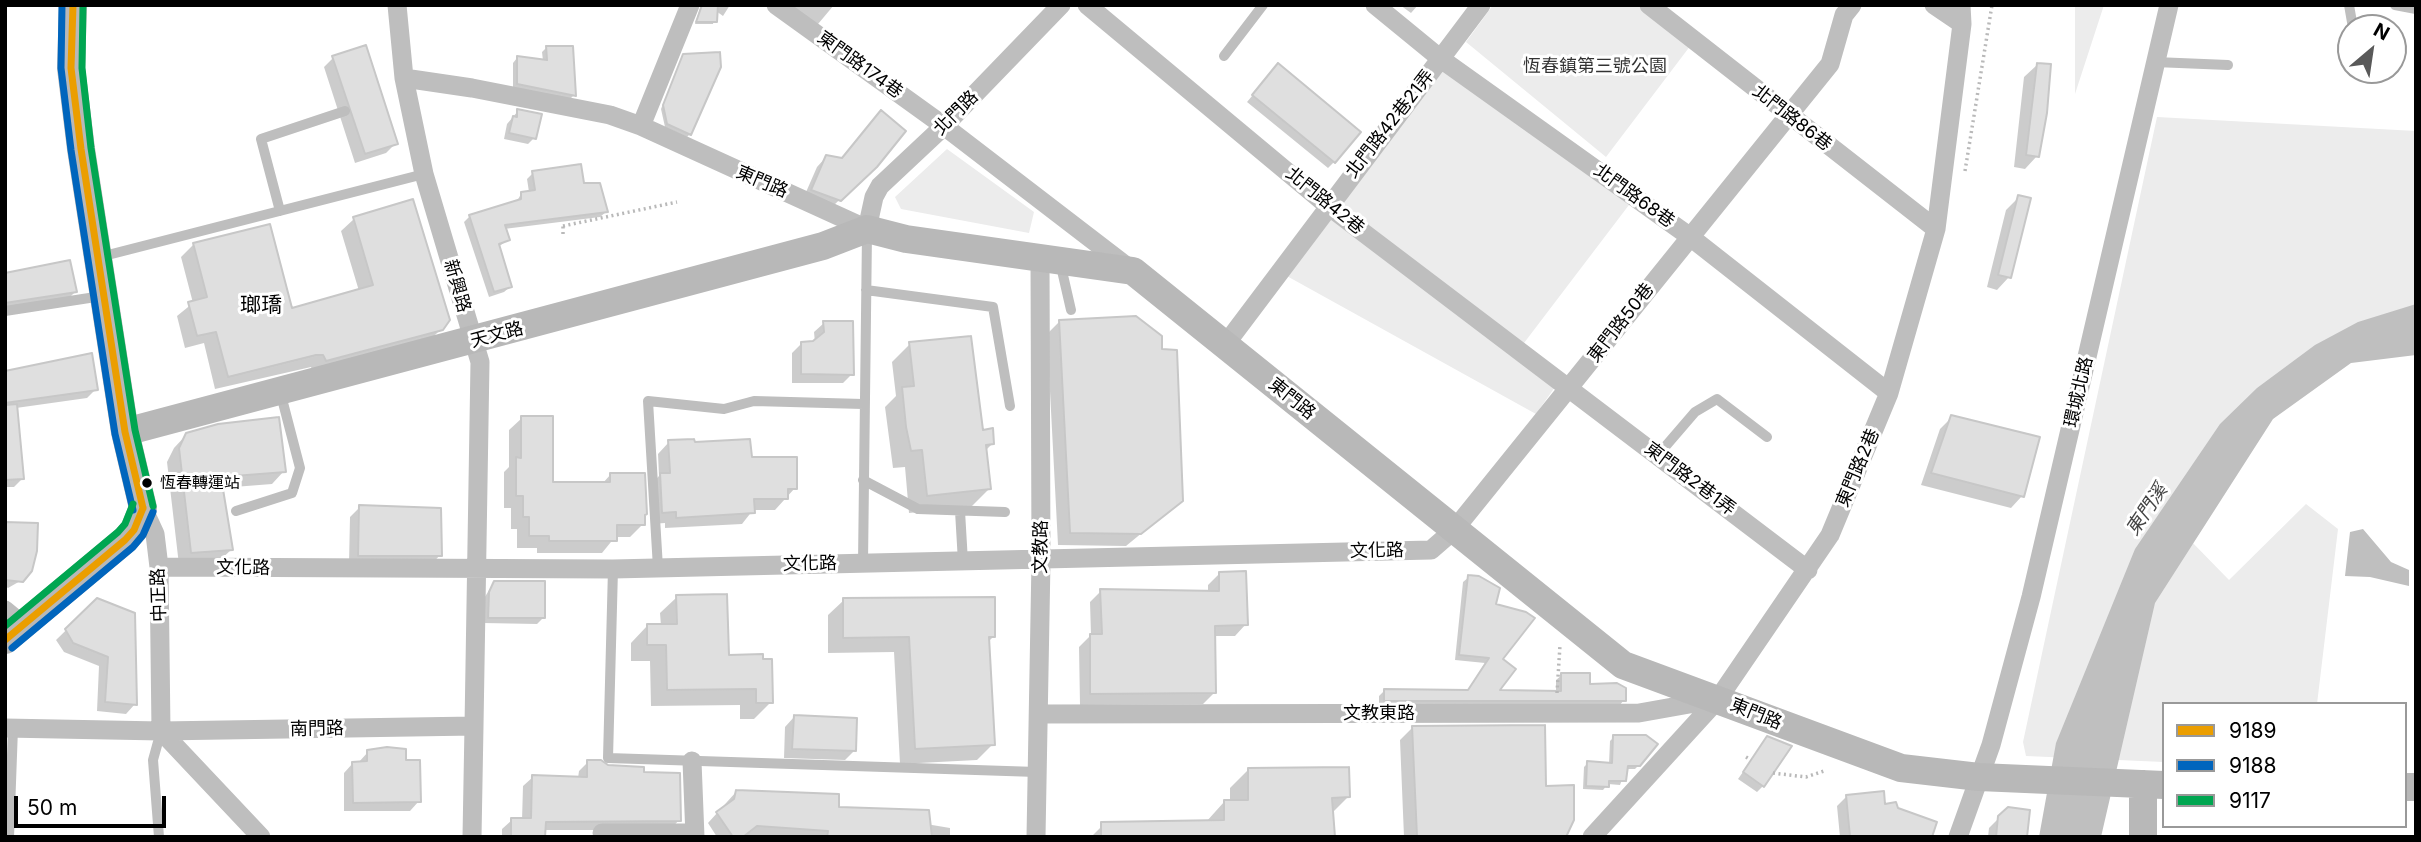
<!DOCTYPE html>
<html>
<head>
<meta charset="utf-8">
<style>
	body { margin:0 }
	#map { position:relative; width:2421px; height:842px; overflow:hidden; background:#fff; font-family:Inter,sans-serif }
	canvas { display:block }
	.frame { position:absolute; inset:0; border:7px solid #000; pointer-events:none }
	.legend { position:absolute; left:2162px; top:702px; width:245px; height:126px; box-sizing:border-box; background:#fff; border:2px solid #999; margin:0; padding:9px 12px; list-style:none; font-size:21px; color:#000 }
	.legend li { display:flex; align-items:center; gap:14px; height:35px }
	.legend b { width:35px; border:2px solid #999 }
	.north { position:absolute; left:2337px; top:14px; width:70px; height:70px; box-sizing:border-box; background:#fff; border:2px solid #999; border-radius:50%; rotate:29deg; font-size:19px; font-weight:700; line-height:28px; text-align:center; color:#000 }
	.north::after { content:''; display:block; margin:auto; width:24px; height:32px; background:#595959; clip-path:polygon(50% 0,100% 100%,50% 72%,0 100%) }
	.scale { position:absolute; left:14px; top:796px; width:152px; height:32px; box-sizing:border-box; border:4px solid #000; border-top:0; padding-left:9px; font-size:21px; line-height:24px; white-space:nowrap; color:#000; -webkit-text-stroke:5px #fff; paint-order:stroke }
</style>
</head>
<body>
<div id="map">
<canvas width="2421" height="842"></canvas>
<div class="frame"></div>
<ul class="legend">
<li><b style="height:9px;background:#eb9e00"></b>9189</li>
<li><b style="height:9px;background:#0065bd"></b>9188</li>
<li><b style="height:9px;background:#00a651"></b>9117</li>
</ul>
<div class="north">N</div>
<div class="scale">50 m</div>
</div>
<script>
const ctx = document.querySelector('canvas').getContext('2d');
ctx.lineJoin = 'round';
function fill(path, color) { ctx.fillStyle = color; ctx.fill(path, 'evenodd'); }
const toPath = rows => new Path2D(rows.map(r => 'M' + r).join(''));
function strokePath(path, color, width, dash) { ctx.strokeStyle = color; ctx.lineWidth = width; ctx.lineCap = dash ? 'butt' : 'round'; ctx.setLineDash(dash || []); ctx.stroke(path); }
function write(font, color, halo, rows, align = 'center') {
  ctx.font = font + ' Inter,"Noto Sans TC",sans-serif'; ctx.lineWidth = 6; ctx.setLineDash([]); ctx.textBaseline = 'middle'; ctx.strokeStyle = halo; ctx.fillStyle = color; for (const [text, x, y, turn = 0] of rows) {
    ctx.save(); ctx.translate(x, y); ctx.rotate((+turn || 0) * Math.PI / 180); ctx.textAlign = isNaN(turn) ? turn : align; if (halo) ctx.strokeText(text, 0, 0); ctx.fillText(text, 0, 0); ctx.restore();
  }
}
fill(toPath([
	[1493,5,1654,5,1697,37,1606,157,1466,42],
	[2075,5,2104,5,2075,94],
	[1454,57,1632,201,1524,343,1562,377,1536,414,1285,275],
	[2157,117,2416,131,2416,317,2295,367,2189,539,2229,580,2306,504,2338,529,2317,704,2164,704,2164,762,2026,756,2023,742],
	[947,149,1034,212,1029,233,901,209,895,197]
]), '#ececec');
fill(toPath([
	[2416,304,2416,355,2351,363,2273,419,2155,603,2101,837,2039,837,2056,743,2135,549,2220,424,2257,388,2315,345,2358,322],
	[2363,529,2391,562,2409,570,2409,586,2370,577,2345,576,2350,532]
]), '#bfbfbf');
fill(toPath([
	[701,5,730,5,723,16,716,11,713,24,695,24],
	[776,5,834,5,813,30],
	[1400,5,1418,5,1411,13],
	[547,47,574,95,569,100,513,89,513,63,517,58,543,61,542,52],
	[333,58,396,143,386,153,355,163,324,67],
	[681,59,690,134,687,137,665,127,661,109],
	[2037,65,2037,156,2025,169,2014,167,2024,77],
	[1272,72,1334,162,1328,168,1247,102],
	[518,111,534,138,528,144,504,139,507,124],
	[826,157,875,165,830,209,803,199,817,167],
	[533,173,582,185,606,212,600,217,504,229,508,240,498,247,510,287,504,292,489,297,464,222,470,216,516,203,521,194,529,192,527,179],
	[2019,197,2009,277,1997,290,1987,287,2006,210],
	[354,219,441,329,428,342,313,373,311,367,215,389,204,343,185,348,177,316,193,303,181,257,194,244,291,310,359,291,341,231],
	[5,275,75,292,66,301,5,311],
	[1060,321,1182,500,1126,546,1058,545,1047,334],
	[824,323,852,374,843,383,792,383,792,353,802,343,815,343,814,332],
	[910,344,992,444,985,451,989,489,971,507,909,513,905,467,893,468,885,407,896,396,892,362],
	[5,373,96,389,87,398,16,408,22,479,14,487,5,487],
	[1952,417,2022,496,2011,508,1921,485,1940,429],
	[522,418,551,483,602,484,611,474,643,517,643,524,630,537,615,537,602,553,537,553,537,548,517,548,517,529,511,529,511,508,504,508,504,472,509,467,509,430],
	[187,434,284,471,272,484,221,488,231,550,218,562,179,565,167,462,174,448],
	[749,441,750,458,795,488,775,510,753,510,742,524,665,528,665,523,651,524,649,486,659,476,658,454,669,442],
	[360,507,440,555,431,565,349,564,350,517],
	[5,524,22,580,8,588,5,586],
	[1219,574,1246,624,1235,636,1214,636,1215,692,1203,704,1080,705,1079,647,1091,635,1090,602,1101,591,1208,592,1208,585],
	[1469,577,1494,605,1500,660,1496,692,1556,692,1556,680,1562,675,1624,700,1619,706,1379,706,1379,696,1385,690,1467,691,1485,663,1455,660,1463,582],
	[494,582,543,618,537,624,483,623,483,600],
	[677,597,727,657,771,702,754,719,740,719,740,705,651,706,650,661,631,661,631,643,647,626,661,626,660,613],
	[97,600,135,704,126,714,97,711,99,666,64,652,56,640],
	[844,600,993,637,988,642,993,744,977,760,900,764,894,652,828,653,828,615],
	[794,717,854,751,845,760,784,758,785,727],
	[1413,727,1545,787,1562,837,1404,837,1400,740],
	[1614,737,1639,765,1635,769,1626,769,1620,785,1608,784,1603,790,1583,789,1584,767,1588,763,1609,764,1610,741],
	[1767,738,1763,786,1757,792,1738,779],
	[368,752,405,761,419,801,410,811,344,811,344,773,353,763,358,763],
	[588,762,642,773,679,820,670,830,544,830,544,837,502,837,502,829,512,820,522,820,523,786,533,777,578,778,579,771],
	[1248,770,1348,797,1331,814,1333,837,1091,837,1104,824,1206,822,1224,802,1230,802,1230,788],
	[736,792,950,828,950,837,717,837,708,823],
	[1847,796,1896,809,1930,837,1840,837,1837,806],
	[2008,809,2025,837,1988,837,1989,828]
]), '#0003');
const building = toPath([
	[702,5,718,5,717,22,696,22,702,5],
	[366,45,398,144,365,154,332,56,366,45],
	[546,46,573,46,576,96,517,84,517,56,547,60,546,46],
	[720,52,721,67,691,135,667,124,663,105,683,54,720,52],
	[1278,63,1361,132,1335,163,1252,95,1278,63],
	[2037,63,2051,64,2047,113,2039,157,2026,155,2037,63],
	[517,109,542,114,536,139,509,133,513,116,517,117,517,109],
	[881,110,906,131,877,167,841,201,811,190,826,155,842,158,881,110],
	[581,164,584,183,600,183,608,212,505,225,510,240,499,244,512,287,494,292,469,215,521,199,521,192,535,190,532,171,581,164],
	[2018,195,2031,198,2011,278,1998,275,2018,195],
	[413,199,450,320,443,330,326,361,323,355,316,355,228,377,216,332,197,336,188,302,207,297,193,243,270,224,292,308,373,285,353,217,413,199],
	[70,260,77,292,5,303,5,273,70,260],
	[1136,316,1162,336,1162,349,1177,350,1183,501,1141,534,1070,533,1059,320,1136,316],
	[823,321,853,321,854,375,801,374,801,342,813,341,824,332,823,321],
	[971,336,983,430,993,428,994,444,986,445,991,489,927,496,922,450,911,451,906,427,902,387,914,386,909,342,971,336],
	[92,353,98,390,5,403,5,371,92,353],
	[17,404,24,479,5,480,5,405,17,404],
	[1951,415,2040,437,2024,497,1931,473,1951,415],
	[521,416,553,416,553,482,610,482,610,473,645,473,647,514,645,515,645,525,617,525,617,541,549,541,549,536,529,536,529,517,523,517,523,496,516,496,516,457,521,458,521,416],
	[279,417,286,472,221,477,233,550,191,553,179,448,186,433,218,424,279,417],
	[694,439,695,442,750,439,752,457,797,457,797,489,788,489,788,499,754,499,755,513,676,518,676,512,662,513,660,473,670,473,668,440,694,439],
	[359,505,441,508,442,556,358,556,359,505],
	[5,522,38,523,37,551,32,571,23,582,5,580,5,522],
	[1246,571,1248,625,1215,626,1216,693,1090,694,1090,634,1102,634,1100,589,1219,591,1219,572,1246,571],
	[1468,575,1479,576,1500,588,1496,604,1526,612,1535,618,1503,659,1516,669,1500,690,1561,691,1561,673,1590,673,1590,684,1617,683,1626,688,1626,701,1384,701,1384,689,1468,690,1489,658,1459,655,1468,575],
	[494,581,545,581,545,618,488,618,489,592,494,581],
	[727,594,729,655,763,654,763,659,772,659,773,703,756,703,756,689,667,690,666,645,647,645,647,624,677,624,676,595,727,594],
	[995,597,995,637,989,637,995,745,915,749,909,637,843,638,843,598,995,597],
	[97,598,135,613,137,705,105,702,108,657,73,643,65,629,97,598],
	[794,715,857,718,856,751,792,749,794,715],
	[1545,725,1546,786,1574,785,1574,820,1566,837,1417,837,1412,726,1545,725],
	[1613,735,1646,735,1658,744,1640,766,1628,766,1626,781,1609,781,1609,787,1586,786,1587,761,1612,763,1613,735],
	[1767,736,1792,746,1764,787,1743,772,1767,736],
	[387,747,406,749,406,760,420,760,421,802,353,803,352,762,367,761,367,750,387,747],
	[587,760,601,760,608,765,644,767,644,772,680,773,681,821,546,822,545,837,511,837,511,818,531,818,532,775,587,777,587,760],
	[1349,767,1350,797,1332,798,1335,837,1101,837,1101,822,1224,820,1224,800,1248,800,1248,768,1349,767],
	[736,790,839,794,839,807,929,810,932,837,827,837,828,831,757,826,743,837,733,837,716,812,734,799,736,790],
	[1884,791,1885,804,1896,802,1898,808,1937,822,1932,837,1850,837,1846,795,1884,791],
	[2008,807,2030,810,2027,837,1996,837,1998,816,2008,807]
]);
fill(building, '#dfdfdf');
strokePath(building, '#c7c7c7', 2);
strokePath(toPath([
	[1965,171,1992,5],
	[563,226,677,202],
	[563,234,563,223],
	[1557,693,1560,645],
	[1746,757,1751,760],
	[1773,773,1806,777,1824,771]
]), '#b9b9b9', 3.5, [2, 3.5]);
strokePath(toPath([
	[2349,5,2353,28],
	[2395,5,2416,9],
	[1224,56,1263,5],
	[2155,62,2228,65],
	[280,211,261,139,345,111],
	[100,257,424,174],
	[1060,262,1071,310],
	[866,290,993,307,1010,406],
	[5,311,102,296],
	[1658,455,1695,412,1717,399,1767,437],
	[863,480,918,509,1005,512],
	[236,511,292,493,300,468,281,395],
	[960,511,963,562],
	[863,563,867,233],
	[658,568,648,401,724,409,754,401,863,404],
	[613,569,608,758,1037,772],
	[9,837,13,728],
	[159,837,153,760,161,731]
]), '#bebebe', 10);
strokePath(toPath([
	[776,5,944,126,1129,268],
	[1087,5,1327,205,1808,570],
	[1375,5,1441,59,1689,236,1889,393],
	[1649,5,1936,229],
	[1934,5,1962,24],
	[404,78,472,88,610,115,641,126,867,229,874,197,880,186,944,126,1061,5],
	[641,126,690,5],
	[1225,345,1481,5],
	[143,508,155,534,159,567,161,731,261,837],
	[159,567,613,569,1431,550,1454,530,1830,64,1844,15,1852,5],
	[5,610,22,624],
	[1039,714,1639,713,1712,700],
	[5,728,161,731,474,726,480,362,424,174,404,78,397,5],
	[692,761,695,837],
	[602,833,694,833],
	[472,837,474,726],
	[1036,837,1041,561,1040,258],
	[1592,837,1718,699,1830,535,1889,393,1936,229,1962,24,1961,5],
	[1958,837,1991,745,2031,597,2169,5]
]), '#bebebe', 19);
strokePath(toPath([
	[125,432,823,246,867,229,906,239,1133,271,1623,665,1901,768,1979,777,2164,785],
	[5,640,125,540,134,530,143,508,125,432,81,149,71,68,73,5],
	[2143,784,2143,837],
	[2405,787,2416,787]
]), '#b8b8b8', 28);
strokePath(toPath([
	[73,5,71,68,81,149,125,432,143,508],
	[5,640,125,540,134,530,143,508]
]), '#eb9e00', 7);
strokePath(toPath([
	[62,5,61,68,71,150,115,434,133,510],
	[12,648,133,547,143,535,153,512]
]), '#0065bd', 7);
strokePath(toPath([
	[83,5,82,68,91,148,135,430,153,506],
	[5,626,118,532,125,524,133,504]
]), '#00a651', 7);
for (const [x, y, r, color] of [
	[147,483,6,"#000"]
]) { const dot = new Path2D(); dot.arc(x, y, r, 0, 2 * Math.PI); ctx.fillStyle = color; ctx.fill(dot); strokePath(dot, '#fff', 2.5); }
write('16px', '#000', '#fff', [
	["恆春轉運站",160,483]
], 'left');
write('18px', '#000', '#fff', [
	["東門路174巷",860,65,36],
	["北門路",956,113,-45],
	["北門路86巷",1792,118,38],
	["北門路42巷21弄",1390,124,-52],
	["東門路",762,182,23],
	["北門路68巷",1634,196,36],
	["北門路42巷",1325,201,39],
	["新興路",457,286,74],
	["東門路50巷",1621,323,-52],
	["天文路",497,335,-15],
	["環城北路",2079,392,-77],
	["東門路",1292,399,39],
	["東門路2巷",1858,468,-67],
	["東門路2巷1弄",1690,479,37],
	["文教路",1041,547,-89],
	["文化路",1377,551,-1],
	["文化路",810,564,-1],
	["文化路",243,568,1],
	["中正路",159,595,-92],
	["文教東路",1379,714],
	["東門路",1756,714,22],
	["南門路",317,729,-1]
]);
write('18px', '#333', '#fff', [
	["恆春鎮第三號公園",1595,67]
]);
write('italic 19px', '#444', '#fff', [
	["東門溪",2147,510,-56]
]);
write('21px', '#000', '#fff', [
	["瑯𤩝",261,306]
]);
</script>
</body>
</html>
